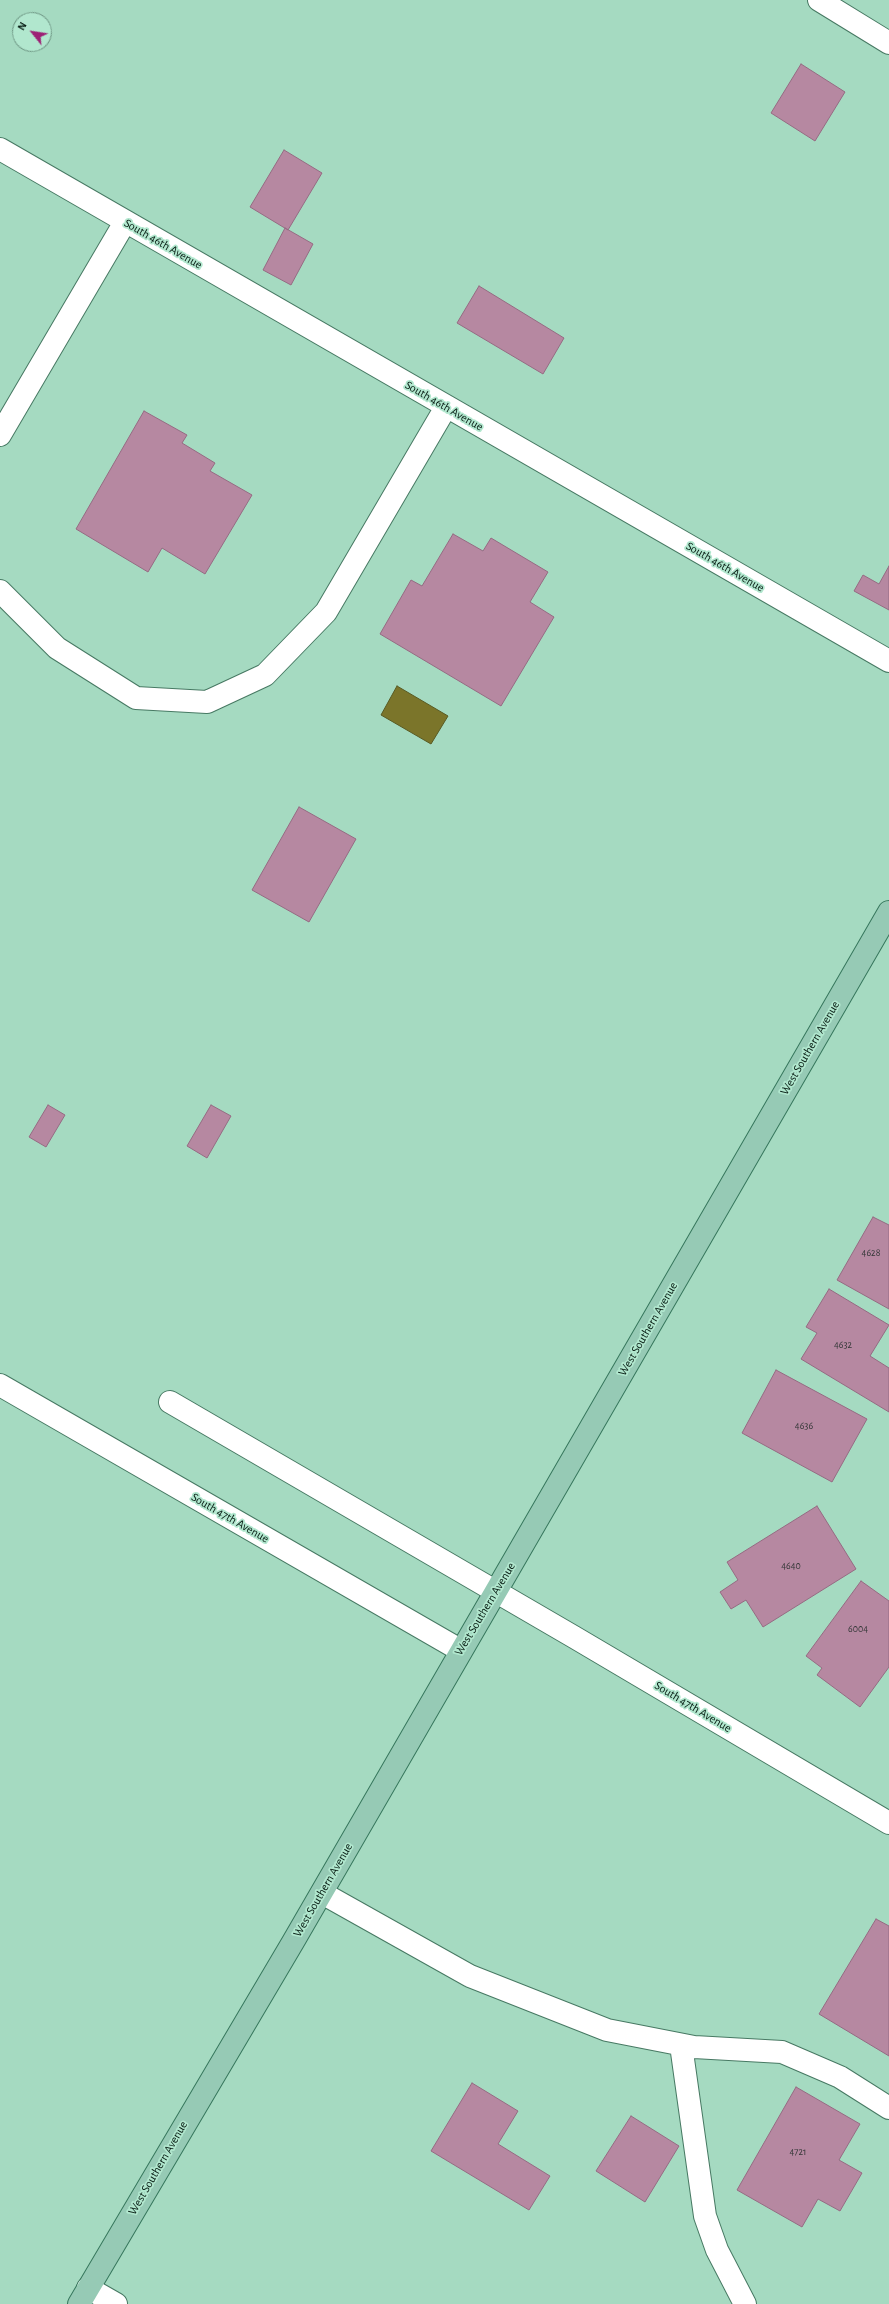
<!DOCTYPE html>
<html>
<head>
<meta charset="utf-8">
<style>
	body { margin:0 }
	#map { position:relative; width:889px; height:2304px; overflow:hidden; background:#a5dac1; font-family:"Alegreya Sans",sans-serif }
	canvas { display:block }
	.north { position:absolute; left:12px; top:12px; width:40px; height:40px; box-sizing:border-box; background:#b1e7ce; border:1px solid #6d9583; border-radius:50%; rotate:300deg; font-size:11px; font-weight:700; line-height:16px; text-align:center; color:#061b12 }
	.north::after { content:''; display:block; margin:auto; width:14px; height:18px; background:#9d2075; clip-path:polygon(50% 0,100% 100%,50% 72%,0 100%) }
</style>
</head>
<body>
<div id="map">
<canvas width="889" height="2304"></canvas>
<div class="north">N</div>
</div>
<script>
const ctx = document.querySelector('canvas').getContext('2d');
ctx.lineJoin = 'round';
function fill(path, color) { ctx.fillStyle = color; ctx.fill(path, 'evenodd'); }
const toPath = rows => new Path2D(rows.map(r => 'M' + r).join(''));
function strokePath(path, color, width, dash) { ctx.strokeStyle = color; ctx.lineWidth = width; ctx.lineCap = dash ? 'butt' : 'round'; ctx.setLineDash(dash || []); ctx.stroke(path); }
function write(font, color, halo, rows, align = 'center') {
  ctx.font = font + ' "Alegreya Sans",sans-serif'; ctx.lineWidth = 3.5; ctx.setLineDash([]); ctx.textBaseline = 'middle'; ctx.strokeStyle = halo; ctx.fillStyle = color; for (const [text, x, y, turn = 0] of rows) {
    ctx.save(); ctx.translate(x, y); ctx.rotate((+turn || 0) * Math.PI / 180); ctx.textAlign = isNaN(turn) ? turn : align; if (halo) ctx.strokeText(text, 0, 0); ctx.fillText(text, 0, 0); ctx.restore();
  }
}
const water = toPath([
	[397,686,448,716,431,744,381,715,397,686]
]);
fill(water, '#7b752a');
strokePath(water, '#585a23', 1);
const building = toPath([
	[801,64,845,92,815,141,771,113,801,64],
	[284,150,322,173,288,230,250,207,284,150],
	[285,228,313,244,291,285,263,270,285,228],
	[479,286,564,338,543,374,457,323,479,286],
	[144,411,187,435,182,443,215,463,210,471,252,495,205,574,162,548,148,572,76,529,144,411],
	[453,534,483,551,491,538,548,572,530,602,554,617,501,706,380,634,411,580,422,586,453,534],
	[889,566,889,610,854,591,863,575,879,584,889,566],
	[299,807,356,839,309,922,252,890,299,807],
	[48,1105,65,1115,46,1147,29,1137,48,1105],
	[211,1105,231,1116,207,1158,187,1146,211,1105],
	[873,1217,889,1225,889,1309,837,1280,873,1217],
	[829,1289,889,1325,870,1356,889,1368,889,1412,801,1359,817,1333,806,1327,829,1289],
	[776,1370,867,1419,832,1482,742,1433,776,1370],
	[817,1506,856,1569,763,1627,746,1600,731,1609,720,1592,738,1580,727,1562,817,1506],
	[861,1581,889,1601,889,1667,860,1707,817,1675,822,1668,806,1656,861,1581],
	[876,1919,889,1926,889,2056,819,2014,876,1919],
	[472,2083,518,2111,498,2144,550,2176,529,2210,431,2151,472,2083],
	[796,2087,860,2124,839,2160,862,2173,840,2211,818,2199,802,2227,737,2190,796,2087],
	[631,2116,679,2146,645,2202,596,2171,631,2116]
]);
fill(building, '#b688a1');
strokePath(building, '#956a82', 1);
const minor = toPath([
	[819,0,889,43],
	[0,149,889,661],
	[0,435,125,222],
	[0,591,57,648,136,698,207,702,265,675,326,612,446,407],
	[0,1385,460,1650],
	[170,1402,574,1637,889,1823],
	[322,1893,470,1976,607,2030,694,2047,782,2052,840,2077,889,2108],
	[681,2045,705,2216,717,2250,745,2304],
	[88,2288,116,2304]
]);
const major = toPath([
	[79,2304,293,1942,889,912]
]);
strokePath(minor, '#477963', 24);
strokePath(major, '#36765c', 24);
strokePath(minor, '#fff', 22);
strokePath(major, '#96cab5', 22);
write('10px', '#323636', null, [
	["4628",871,1253],
	["4632",843,1345],
	["4636",804,1426],
	["4640",791,1566],
	["6004",858,1629],
	["4721",798,2152]
]);
write('12px', '#061b12', '#b1e7ce', [
	["South 46th Avenue",163,244,30],
	["South 46th Avenue",444,406,30],
	["South 46th Avenue",725,567,30],
	["West Southern Avenue",810,1048,-60],
	["West Southern Avenue",648,1329,-60],
	["South 47th Avenue",230,1518,30],
	["West Southern Avenue",485,1609,-59],
	["South 47th Avenue",693,1707,31],
	["West Southern Avenue",323,1890,-60],
	["West Southern Avenue",158,2168,-60]
]);
</script>
</body>
</html>
